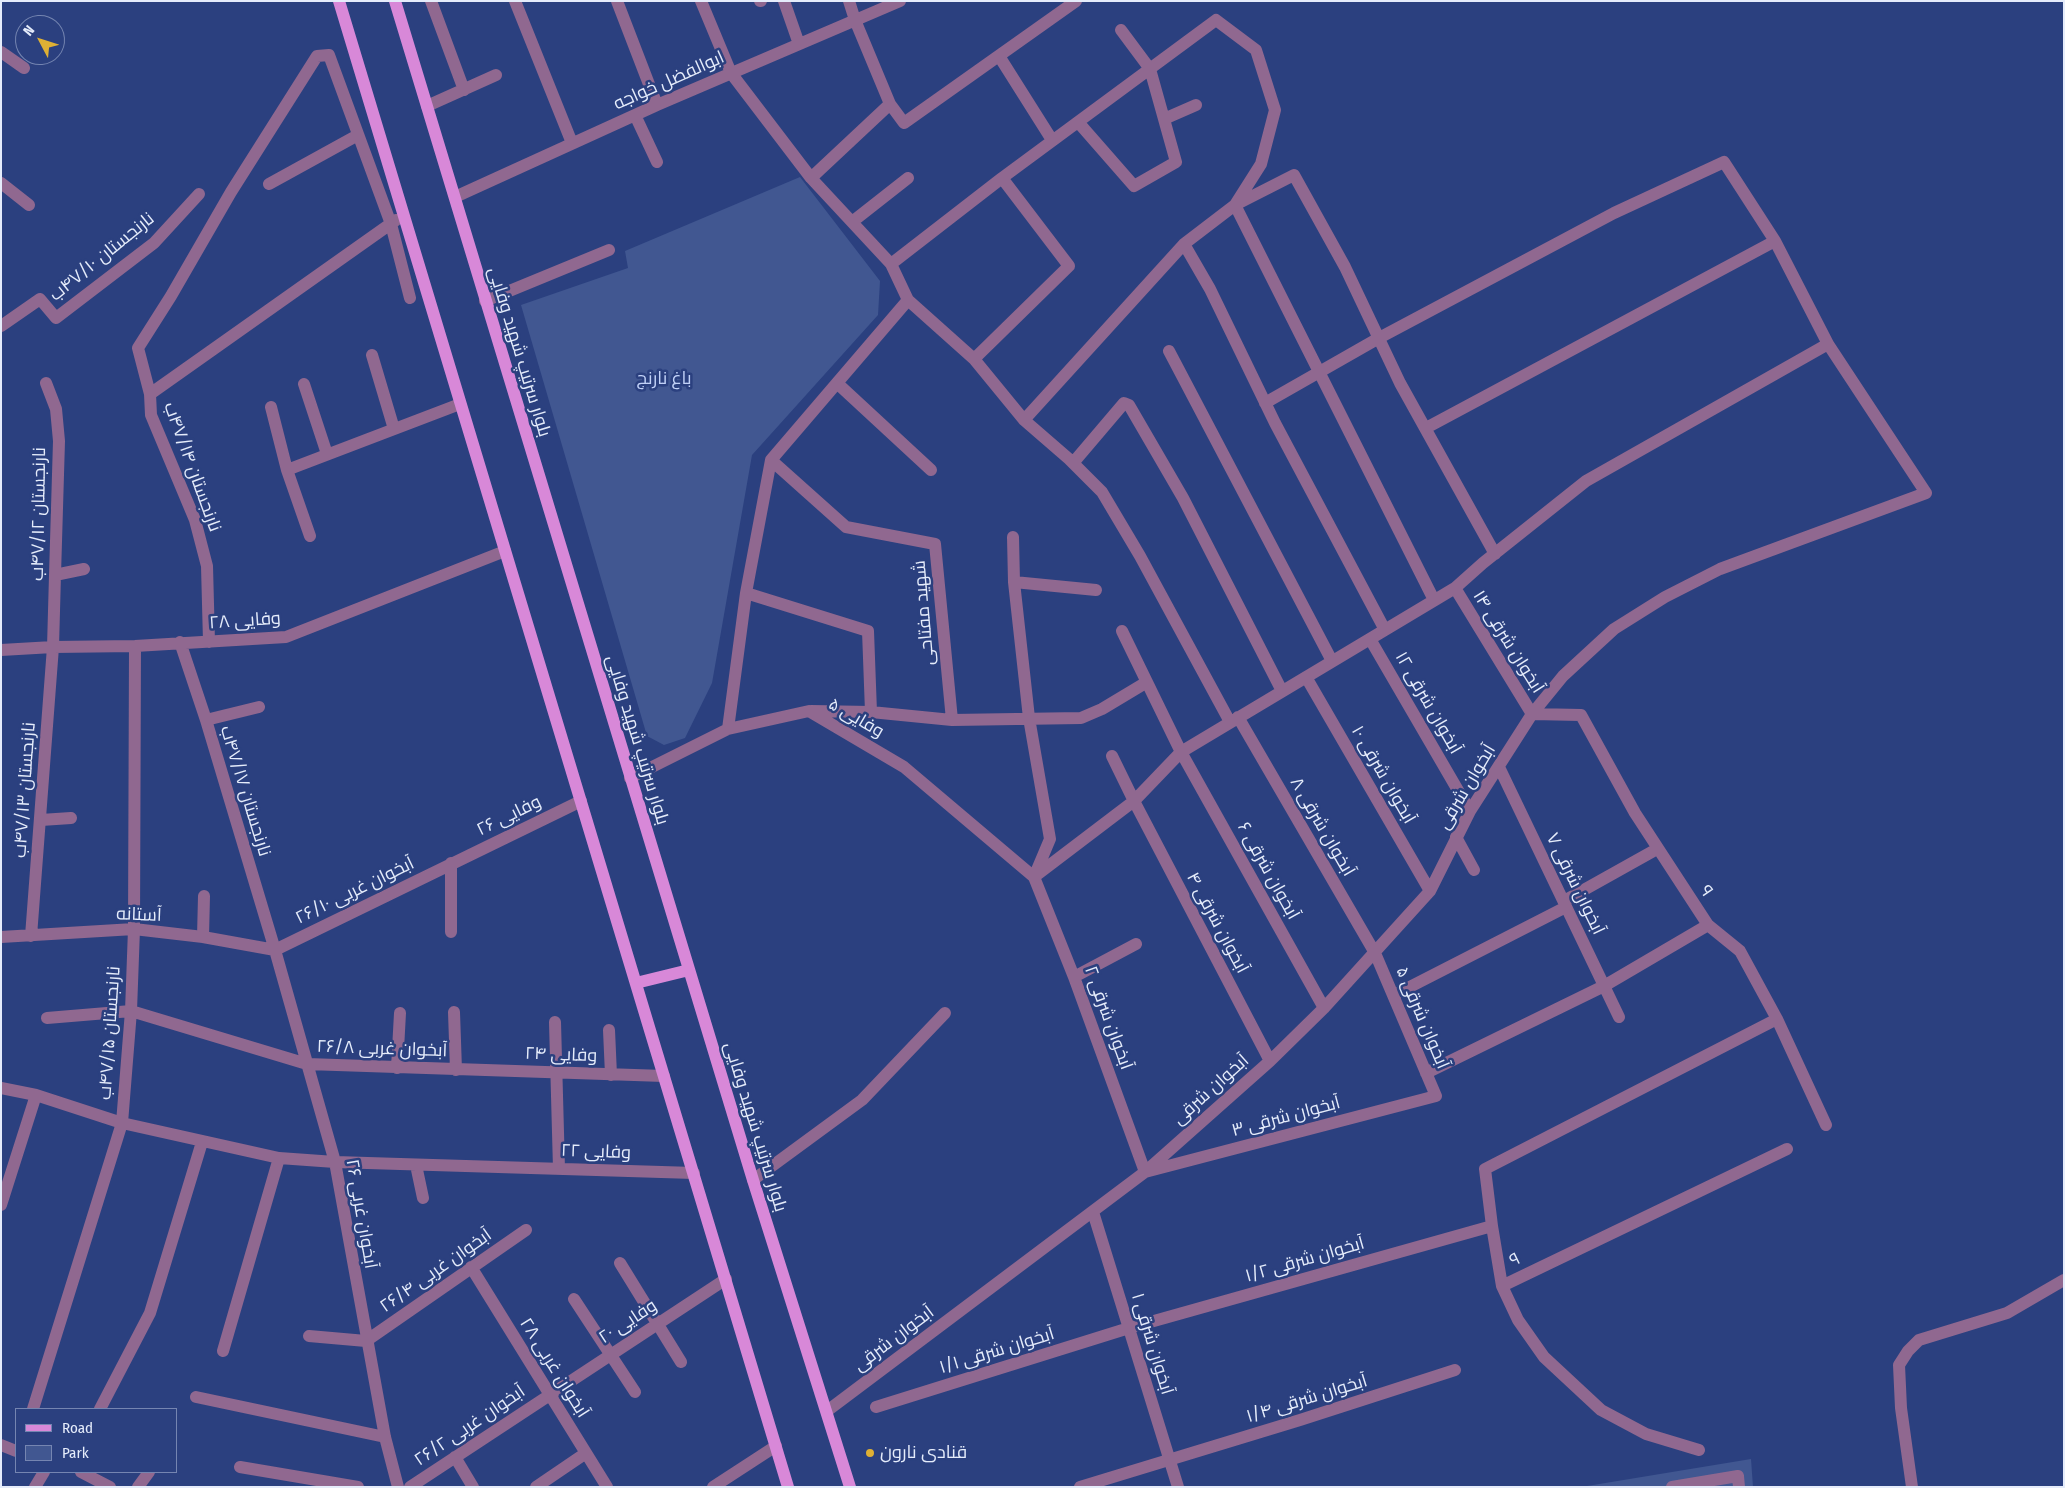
<!DOCTYPE html>
<html>
<head>
<meta charset="utf-8">
<style>
	body { margin:0 }
	#map { position:relative; width:2065px; height:1488px; overflow:hidden; background:#2b407f; font-family:"Fira Sans Condensed",sans-serif }
	canvas { display:block }
	.frame { position:absolute; inset:0; border:2px solid #e5ecfb; pointer-events:none }
	.legend { position:absolute; left:15px; top:1408px; width:162px; height:65px; box-sizing:border-box; background:#2b407f; border:1px solid #7585b1; margin:0; padding:6px 9px; list-style:none; font-size:15px; color:#e5ecfb }
	.legend li { display:flex; align-items:center; gap:10px; height:25px }
	.legend b { width:25px; border:1px solid #7585b1 }
	.north { position:absolute; left:15px; top:15px; width:50px; height:50px; box-sizing:border-box; background:#2b407f; border:1px solid #7585b1; border-radius:50%; rotate:310deg; font-size:14px; font-weight:700; line-height:20px; text-align:center; color:#e5ecfb }
	.north::after { content:''; display:block; margin:auto; width:18px; height:22px; background:#dfb034; clip-path:polygon(50% 0,100% 100%,50% 72%,0 100%) }
</style>
</head>
<body>
<div id="map">
<canvas width="2065" height="1488"></canvas>
<div class="frame"></div>
<ul class="legend">
<li><b style="height:6px;background:#d888d8"></b>Road</li>
<li><b style="height:14px;background:#415791"></b>Park</li>
</ul>
<div class="north">N</div>
</div>
<script>
const ctx = document.querySelector('canvas').getContext('2d');
ctx.lineJoin = 'round';
function fill(path, color) { ctx.fillStyle = color; ctx.fill(path, 'evenodd'); }
const toPath = rows => new Path2D(rows.map(r => 'M' + r).join(''));
function strokePath(path, color, width, dash) { ctx.strokeStyle = color; ctx.lineWidth = width; ctx.lineCap = dash ? 'butt' : 'round'; ctx.setLineDash(dash || []); ctx.stroke(path); }
function write(font, color, halo, rows, align = 'center') {
  ctx.font = font + ' "Fira Sans Condensed",Cairo,sans-serif'; ctx.lineWidth = 5; ctx.setLineDash([]); ctx.textBaseline = 'middle'; ctx.strokeStyle = halo; ctx.fillStyle = color; for (const [text, x, y, turn = 0] of rows) {
    ctx.save(); ctx.translate(x, y); ctx.rotate((+turn || 0) * Math.PI / 180); ctx.textAlign = isNaN(turn) ? turn : align; if (halo) ctx.strokeText(text, 0, 0); ctx.fillText(text, 0, 0); ctx.restore();
  }
}
fill(toPath([
	[800,177,880,281,878,315,752,455,712,683,685,738,664,745,647,736,521,305,628,268,625,251],
	[1751,1459,1753,1487,1581,1487]
]), '#415791');
strokePath(toPath([
	[431,1,464,90],
	[515,1,572,143],
	[617,1,657,105],
	[701,1,731,73,811,178,891,264,908,300,974,359,1024,420,1069,459,1102,492,1140,556,1230,722],
	[760,1,761,1],
	[784,1,799,44],
	[849,1,855,20,890,104,904,123,1076,1],
	[1,52,24,68],
	[999,56,1052,140],
	[427,106,496,75],
	[635,115,657,162],
	[1164,119,1196,105],
	[1078,122,1134,186,1176,162,1150,69,1121,30],
	[811,178,890,104],
	[1,183,29,205],
	[269,184,358,135],
	[455,197,657,105,900,1],
	[852,222,908,178],
	[1184,244,1210,289,1275,423,1385,630],
	[891,264,1002,178,1216,20,1256,50,1275,110,1261,164,1235,205,1434,600],
	[485,301,609,250],
	[1,326,40,299,56,318,154,243,199,194],
	[1169,351,1332,661],
	[372,355,394,429],
	[974,359,1069,266,1002,178],
	[304,384,327,454],
	[838,384,931,470],
	[150,394,396,220],
	[271,407,287,470,310,536],
	[1024,420,1184,244,1235,205,1294,175,1345,267,1400,383,1495,554],
	[1426,428,1775,241],
	[771,460,846,527,935,544,952,720],
	[1073,463,1124,403,1129,405,1183,498,1282,691],
	[287,470,460,404],
	[1013,537,1014,582,1029,718,1050,839,1034,877],
	[55,575,84,569],
	[1014,582,1096,590],
	[1455,588,1532,714],
	[746,593,868,631,871,712],
	[1122,631,1181,752,1324,1008],
	[1370,639,1470,811],
	[180,642,206,720,275,950,335,1162,385,1437,398,1487],
	[209,642,207,566,195,520,151,415,150,394,138,348,171,296,231,192,317,56,329,55,391,224,410,298],
	[1,650,53,647,135,646,286,637,505,551],
	[1306,677,1430,891],
	[811,711,871,712,952,720,1081,718,1102,709,1147,682],
	[1532,714,1581,715,1635,813,1708,925,1740,951,1777,1019,1826,1125],
	[206,720,259,707],
	[728,729,746,593,771,460,908,300],
	[1112,756,1134,801,1270,1061],
	[1499,767,1619,1017],
	[630,778,728,729,809,711,904,767,1034,877,1074,977,1145,1172,1436,1096,1375,953,1238,717],
	[41,820,71,818],
	[1456,837,1474,870],
	[451,863,451,932],
	[1034,877,1134,801,1181,752,1455,588,1483,563,1586,481,1828,344],
	[1564,901,1657,849],
	[31,936,53,647,55,575,59,441,56,409,46,383],
	[1,937,134,929,203,937,275,950],
	[203,937,204,896],
	[275,950,581,801],
	[1074,977,1136,944],
	[1394,995,1566,907],
	[454,1012,456,1070],
	[47,1018,131,1011,307,1064,664,1076],
	[555,1022,559,1169],
	[609,1030,611,1075],
	[397,1068,400,1013],
	[1426,1073,1604,986,1708,925],
	[1,1088,36,1095,122,1123,279,1158,335,1162,694,1173],
	[416,1165,423,1198],
	[753,1180,862,1100,945,1013],
	[1,1205,36,1095],
	[1093,1212,1178,1487],
	[620,1263,681,1362],
	[471,1267,607,1487],
	[1502,1286,1787,1149],
	[574,1299,635,1392],
	[309,1336,366,1341,526,1230],
	[223,1351,279,1158],
	[196,1397,385,1437],
	[876,1407,1129,1328,1492,1226],
	[33,1409,122,1123,131,1011,134,929,135,646],
	[100,1409,150,1313,202,1142],
	[827,1411,1145,1172,1270,1061,1324,1008,1430,891,1470,811,1532,714,1563,676,1614,629,1665,597,1720,569,1926,493,1828,344,1775,241,1724,162,1614,213,1379,338,1265,403],
	[1,1445,16,1451],
	[1699,1450,1646,1434,1601,1410,1544,1357,1518,1320,1502,1286,1492,1226,1485,1169,1777,1019],
	[455,1457,473,1487],
	[240,1467,358,1487],
	[81,1472,110,1487],
	[35,1487,44,1472],
	[138,1487,149,1472],
	[410,1487,726,1279],
	[536,1487,586,1453],
	[713,1487,776,1446],
	[1080,1487,1300,1420,1455,1370],
	[1672,1487,1738,1476,1739,1487],
	[1912,1487,1901,1408,1899,1365,1908,1351,1919,1340,2007,1313,2064,1280]
]), '#906890', 12);
strokePath(toPath([
	[339,1,788,1487],
	[395,1,753,1180,850,1487],
	[636,983,689,970]
]), '#d888d8', 12);
for (const [x, y, r, color] of [
	[870,1453,5,"#dfb034"]
]) { const dot = new Path2D(); dot.arc(x, y, r, 0, 2 * Math.PI); ctx.fillStyle = color; ctx.fill(dot); strokePath(dot, '#2b407f', 2); }
write('18px', '#e5ecfb', '#2b407f', [
	["ابوالفضل خواجه",669,81,-24],
	["نارنجستان ۴۷/۱۰ب",102,257,-39],
	["بلوار سرتیپ شهید وفایی",519,352,73],
	["نارنجستان ۴۷/۱۴ب",192,467,70],
	["نارنجستان ۴۷/۱۲ب",39,514,-89],
	["شهید مفتاحی",924,613,-95],
	["وفایی ۲۸",245,621,-4],
	["آبخوان شرقی ۱۴",1508,642,58],
	["آبخوان شرقی ۱۲",1428,703,60],
	["وفایی ۵",856,718,30],
	["بلوار سرتیپ شهید وفایی",637,740,73],
	["آبخوان شرقی ۱۰",1383,775,60],
	["آبخوان شرقی",1467,787,-59],
	["نارنجستان ۴۷/۱۳ب",25,790,-86],
	["نارنجستان ۴۷/۱۷ب",245,791,73],
	["وفایی ۲۶",509,816,-26],
	["آبخوان شرقی ۸",1322,827,60],
	["آبخوان شرقی ۶",1268,871,61],
	["آبخوان شرقی ۷",1575,884,64],
	["آبخوان غربی ۲۶/۱۰",355,891,-26],
	["۹",1706,891,56],
	["آستانه",139,915,2],
	["آبخوان شرقی ۴",1217,923,62],
	["آبخوان شرقی ۲",1108,1018,70],
	["آبخوان شرقی ۵",1422,1018,67],
	["نارنجستان ۴۷/۱۵ب",110,1033,-86],
	["آبخوان غربی ۲۶/۸",382,1049,2],
	["وفایی ۲۴",561,1055,2],
	["آبخوان شرقی",1211,1090,-42],
	["آبخوان شرقی ۳",1286,1117,-15],
	["بلوار سرتیپ شهید وفایی",755,1127,73],
	["وفایی ۲۲",596,1152,2],
	["آبخوان غربی ۲۶",361,1214,80],
	["آبخوان شرقی ۱/۲",1305,1260,-16],
	["۹",1515,1260,-26],
	["آبخوان غربی ۲۶/۴",436,1271,-35],
	["وفایی ۲۰",628,1322,-33],
	["آبخوان شرقی",894,1339,-37],
	["آبخوان شرقی ۱",1152,1344,73],
	["آبخوان شرقی ۱/۱",997,1351,-17],
	["آبخوان غربی ۲۸",554,1368,58],
	["آبخوان شرقی ۱/۴",1307,1399,-17],
	["آبخوان غربی ۲۶/۲",470,1426,-34]
]);
write('18px', '#c2d2f8', '#2b407f', [
	["باغ نارنج",664,379]
]);
write('18px', '#e5ecfb', '#2b407f', [
	["قنادی نارون",880,1453]
], 'left');
</script>
</body>
</html>
